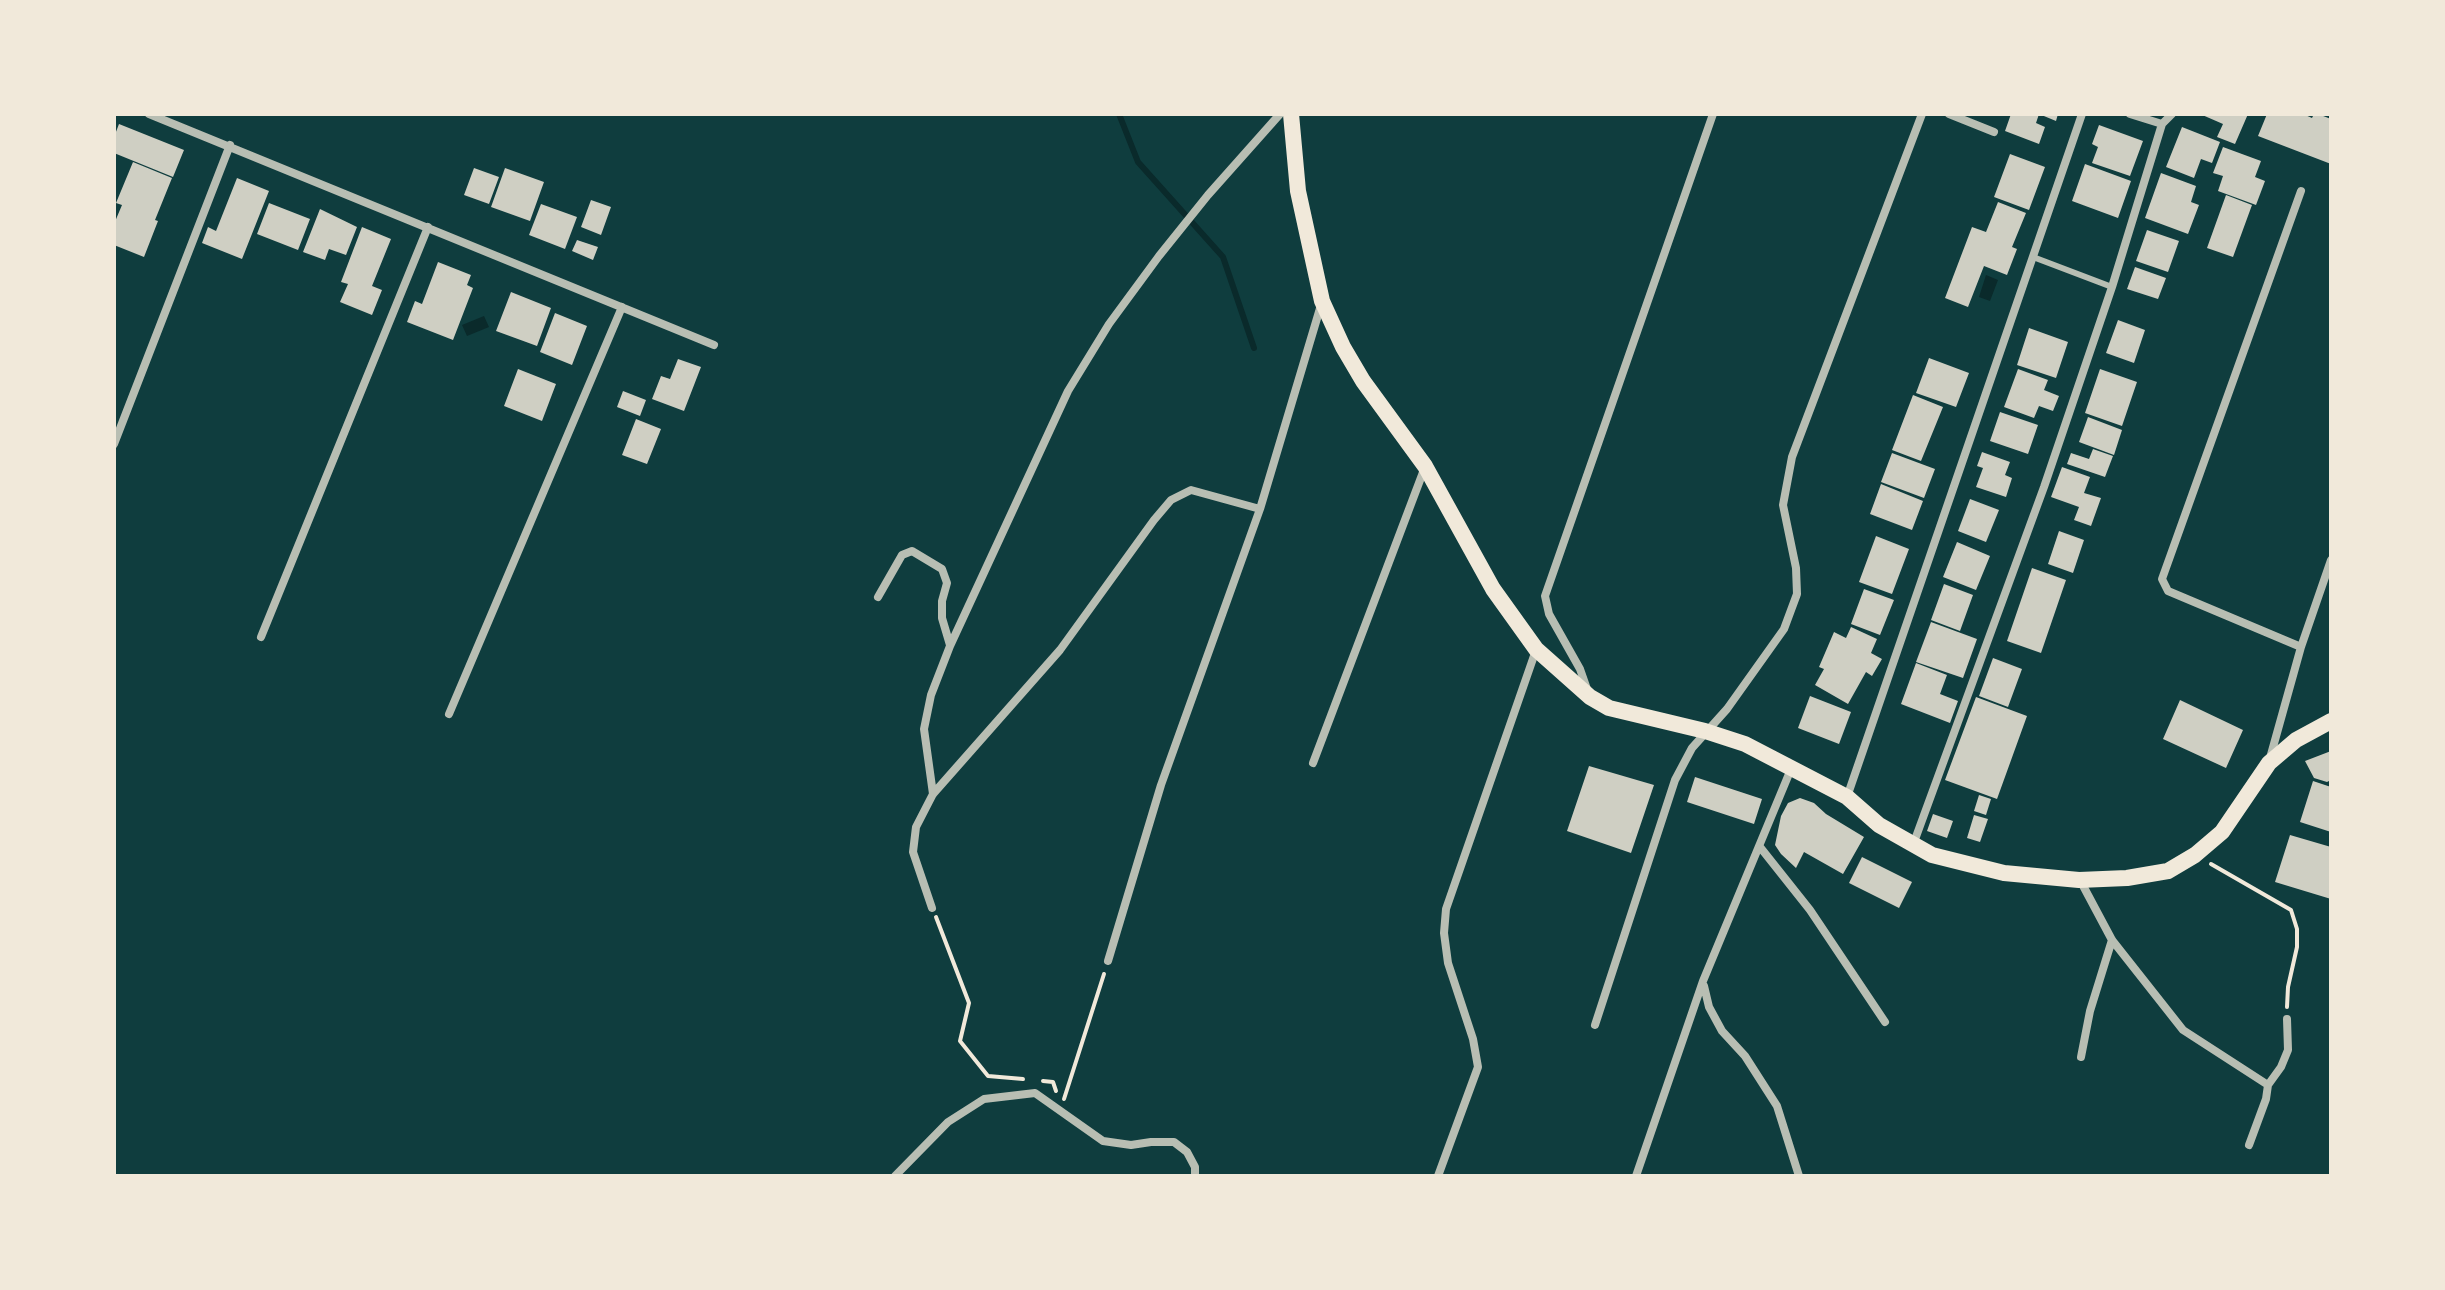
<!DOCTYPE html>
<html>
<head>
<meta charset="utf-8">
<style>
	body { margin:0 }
	#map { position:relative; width:2445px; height:1290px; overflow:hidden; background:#0f3d3e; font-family:Poppins,sans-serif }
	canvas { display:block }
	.frame { position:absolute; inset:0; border:116px solid #f1e9da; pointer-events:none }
</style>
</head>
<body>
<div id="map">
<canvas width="2445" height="1290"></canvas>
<div class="frame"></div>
</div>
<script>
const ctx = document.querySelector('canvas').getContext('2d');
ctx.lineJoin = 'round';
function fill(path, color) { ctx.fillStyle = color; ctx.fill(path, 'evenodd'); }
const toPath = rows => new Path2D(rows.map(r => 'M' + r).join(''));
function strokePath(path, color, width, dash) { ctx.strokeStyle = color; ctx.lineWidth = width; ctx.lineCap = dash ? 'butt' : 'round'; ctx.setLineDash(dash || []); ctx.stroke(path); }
fill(toPath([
	[1986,275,1998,280,1990,301,1979,297],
	[484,316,489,327,467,336,462,325]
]), '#0a2a2b');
strokePath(toPath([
	[1119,114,1138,162,1223,257,1254,348]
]), '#0a2a2b', 6);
fill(toPath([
	[2011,114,2058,114,2056,121,2039,114,2036,123,2045,127,2039,144,2005,131],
	[2200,114,2248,114,2235,144,2217,137,2223,124],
	[2267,114,2303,114,2312,118,2314,114,2318,114,2331,119,2331,164,2258,136],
	[119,124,184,150,173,177,114,153,114,137],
	[2099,125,2143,141,2130,176,2092,163,2098,147,2092,144],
	[2182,127,2220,142,2212,163,2201,159,2194,178,2166,167],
	[2223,147,2261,161,2255,177,2265,181,2256,205,2218,191,2223,176,2213,173],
	[2010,154,2045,167,2029,210,1994,197],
	[133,162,172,178,155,220,158,221,144,257,114,245,114,224,122,205,116,203],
	[2085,164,2131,181,2118,218,2072,201],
	[474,168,499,177,489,204,464,195],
	[505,168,544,182,530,221,491,207],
	[2161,173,2196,186,2191,202,2199,205,2188,234,2145,218],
	[237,178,269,191,242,259,202,243,208,227,216,231],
	[2226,195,2252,205,2233,257,2207,248],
	[591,200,611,207,601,235,581,227],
	[1998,202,2026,213,2012,247,2017,249,2007,275,1984,266,1968,307,1945,298,1972,227,1986,232],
	[269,203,310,219,298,250,257,234],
	[541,204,577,217,565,249,529,235],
	[320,209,357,227,346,255,329,249,325,260,303,252],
	[362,227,391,239,372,286,382,290,372,315,340,302,348,284,341,282],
	[2147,230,2179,241,2168,272,2136,261],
	[577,240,598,247,593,260,572,251],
	[438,262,471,275,467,285,473,288,453,340,407,322,415,301,422,304],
	[2135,267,2166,278,2158,299,2127,289],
	[511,292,551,308,537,346,496,331],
	[555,313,587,326,572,365,540,352],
	[2118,320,2145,330,2134,363,2106,353],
	[2029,328,2068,342,2056,378,2017,365],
	[1929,358,1969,373,1956,407,1916,393],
	[678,359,701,367,684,411,652,399,661,376,670,379],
	[518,369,556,384,542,421,504,406],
	[2018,369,2048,380,2044,390,2059,396,2053,411,2039,406,2034,418,2004,407],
	[2100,369,2137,382,2122,426,2085,413],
	[623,391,646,400,640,416,617,407],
	[1913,395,1943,407,1921,461,1892,450],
	[2000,412,2038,425,2028,454,1990,441],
	[2088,417,2122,430,2114,455,2079,442],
	[636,419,661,429,647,464,622,455],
	[2093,449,2113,456,2105,477,2067,464,2071,453,2089,459],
	[1982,452,2010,462,2005,475,2012,478,2006,497,1976,487,1983,468,1977,466],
	[1892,453,1935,469,1924,498,1881,482],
	[2062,467,2090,477,2084,493,2101,498,2091,526,2074,520,2079,507,2051,497],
	[1881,484,1923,501,1912,530,1870,514],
	[1970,499,1999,510,1986,542,1958,531],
	[2059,531,2084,540,2073,573,2048,564],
	[1876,536,1909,549,1892,594,1859,582],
	[1957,542,1990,556,1976,590,1943,577],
	[2032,568,2066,580,2041,653,2007,641],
	[1944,584,1973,595,1960,631,1931,620],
	[1864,589,1894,600,1880,635,1851,624],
	[1931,622,1977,639,1963,678,1916,662],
	[1851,627,1877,639,1871,653,1882,659,1872,676,1866,672,1848,704,1815,685,1824,669,1819,667,1834,632,1846,638],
	[1993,658,2022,669,2008,707,1979,696],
	[1916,663,1947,675,1940,694,1958,701,1950,723,1901,704],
	[1810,696,1851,712,1839,744,1798,728],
	[1976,697,2027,716,1997,799,1945,780],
	[2180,700,2243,730,2226,768,2163,739],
	[2331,751,2331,780,2327,782,2314,778,2305,761],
	[1589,766,1654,785,1631,853,1567,831],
	[1695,777,1762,799,1754,824,1687,802],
	[2313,781,2331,787,2331,832,2300,822],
	[1979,795,1991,799,1986,815,1974,811],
	[1800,798,1814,803,1826,814,1864,837,1843,874,1804,852,1796,868,1781,854,1775,845,1781,816,1788,803],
	[1933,814,1953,821,1947,838,1927,831],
	[1974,815,1988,819,1980,842,1967,838],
	[2290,835,2331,847,2331,899,2275,882],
	[1862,857,1912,882,1899,908,1849,883]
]), '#cfcfc3');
strokePath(toPath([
	[2211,864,2291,910,2297,929,2297,947,2288,987,2287,1007],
	[936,917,969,1003,960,1041,988,1076,1023,1079],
	[1043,1081,1053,1082,1056,1091],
	[1064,1099,1104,974]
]), '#f1e9da', 4);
strokePath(toPath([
	[2033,257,2112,287]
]), '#b8beb3', 6);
strokePath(toPath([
	[149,114,714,345],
	[1949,114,1994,132],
	[2130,114,2162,124],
	[2301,191,2162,579,2168,591,2301,647],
	[114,444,230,145],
	[878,597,902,555,912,551,942,569,947,583,942,601,942,618,950,645],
	[261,637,428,227],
	[1587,689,1580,669,1549,614,1545,596,1713,114],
	[449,714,622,307],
	[2270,758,2301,647,2331,560],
	[1313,763,1425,467],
	[933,794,924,729,931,695,950,646,1068,391,1109,324,1159,256,1208,195,1280,114],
	[1847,797,2082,114],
	[1913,845,2044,487,2112,287,2162,124,2172,114],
	[1760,847,1810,910,1885,1022],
	[2080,880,2112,940,2183,1030,2268,1085,2266,1099,2249,1145],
	[932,908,913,852,916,827,933,794,1060,650,1154,520,1171,500,1191,490,1260,509],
	[1108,961,1161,785,1260,509,1321,305],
	[1704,986,1709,1007,1722,1031,1745,1056,1777,1106,1799,1176],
	[1595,1025,1675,780,1692,748,1727,709,1784,629,1797,594,1796,568,1783,505,1792,457,1922,114],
	[2081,1057,2090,1011,2112,940],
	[2268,1085,2281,1067,2288,1050,2287,1019],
	[895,1176,948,1122,984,1099,1035,1093,1103,1141,1131,1145,1151,1142,1174,1142,1187,1152,1195,1167,1195,1176],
	[1438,1176,1478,1067,1473,1039,1448,963,1444,933,1446,909,1536,650],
	[1636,1176,1703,981,1791,769]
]), '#b8beb3', 8);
strokePath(toPath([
	[1291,114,1298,191,1322,301,1343,347,1363,381,1425,466,1493,589,1536,649,1590,697,1609,708,1705,731,1745,744,1847,797,1879,825,1932,855,2004,873,2079,880,2127,878,2168,871,2195,855,2222,832,2269,763,2296,740,2331,721]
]), '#f1e9da', 16);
</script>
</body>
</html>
